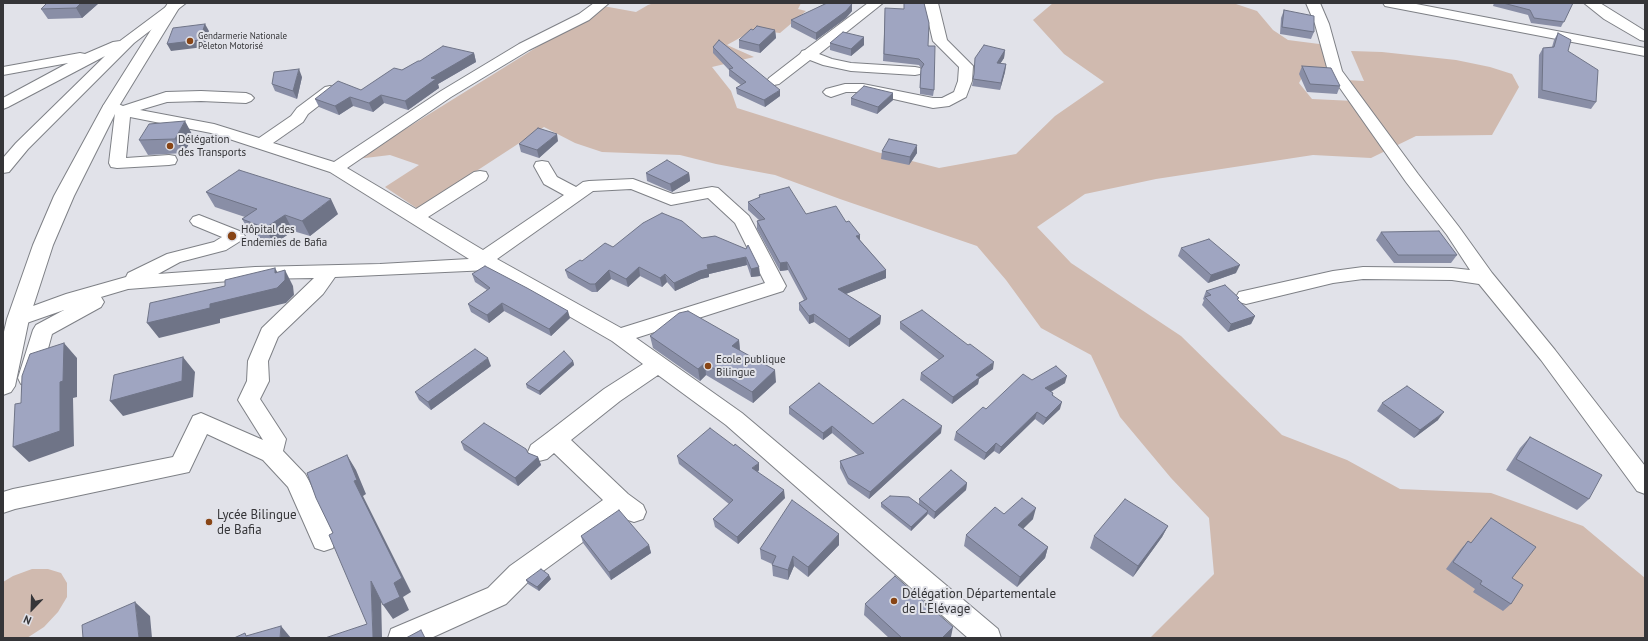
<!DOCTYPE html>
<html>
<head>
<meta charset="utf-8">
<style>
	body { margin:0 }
	#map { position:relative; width:1648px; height:641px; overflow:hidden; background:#e1e2e9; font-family:"PT Sans",sans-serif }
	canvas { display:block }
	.frame { position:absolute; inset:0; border:4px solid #353538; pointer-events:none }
	.north { position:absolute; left:12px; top:589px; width:40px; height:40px; -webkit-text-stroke:3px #e1e2e9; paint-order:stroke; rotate:203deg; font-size:11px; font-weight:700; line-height:16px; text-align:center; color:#353538 }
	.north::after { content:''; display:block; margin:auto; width:14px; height:18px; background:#353538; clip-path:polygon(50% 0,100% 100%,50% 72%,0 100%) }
</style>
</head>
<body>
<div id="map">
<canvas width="1648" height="641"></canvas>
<div class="frame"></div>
<div class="north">N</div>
</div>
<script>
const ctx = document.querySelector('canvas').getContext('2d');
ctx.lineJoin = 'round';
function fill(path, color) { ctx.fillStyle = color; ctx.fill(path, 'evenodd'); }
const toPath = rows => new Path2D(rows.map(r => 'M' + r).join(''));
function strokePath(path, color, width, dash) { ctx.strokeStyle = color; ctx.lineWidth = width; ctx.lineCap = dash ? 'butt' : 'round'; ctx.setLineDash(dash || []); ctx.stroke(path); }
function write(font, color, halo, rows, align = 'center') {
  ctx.font = font + ' "PT Sans",sans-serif'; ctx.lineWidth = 4; ctx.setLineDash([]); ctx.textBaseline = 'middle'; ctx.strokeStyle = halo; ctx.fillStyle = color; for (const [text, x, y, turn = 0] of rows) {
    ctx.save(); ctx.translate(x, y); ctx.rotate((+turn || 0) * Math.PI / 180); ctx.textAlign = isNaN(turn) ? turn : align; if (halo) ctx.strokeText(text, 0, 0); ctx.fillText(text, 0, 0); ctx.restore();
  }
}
fill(toPath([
	[654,3,801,3,798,9,806,11,780,33,754,30,727,45,754,57,712,67,731,91,737,108,877,152,939,168,1016,154,1055,116,1104,82,1064,54,1033,20,1053,3,1233,3,1257,11,1273,30,1288,40,1327,45,1335,71,1307,69,1299,83,1312,99,1354,101,1346,80,1364,81,1351,51,1382,52,1456,60,1490,67,1512,74,1519,87,1492,135,1416,136,1371,158,1313,155,1156,179,1085,194,1037,227,1071,263,1181,336,1282,435,1347,460,1400,489,1491,493,1583,526,1645,578,1645,638,1150,638,1214,574,1209,518,1171,478,1120,417,1091,355,1041,328,1006,280,977,246,840,199,775,175,716,164,680,155,602,152,575,143,544,127,418,209,385,187,419,165,390,155,357,159,603,6,636,12,648,5],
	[32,569,48,569,61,573,67,583,67,597,58,612,44,627,27,638,3,638,3,582,13,576]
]), '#d0baaf');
const minor = toPath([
	[171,3,186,3,134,43,28,149,9,172,3,173,3,158,16,143,105,56,8,107,3,109,3,98,68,63,3,75,3,67,80,53,85,54,113,42,120,41,171,3],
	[594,3,609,3,589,20,529,50,451,97,347,168,416,209,474,172,480,171,486,172,488,176,486,180,428,217,483,250,564,195,544,184,534,166,536,162,542,161,548,162,557,177,576,187,583,182,589,181,633,179,673,194,712,187,718,188,749,216,786,286,783,291,636,338,742,413,998,629,1001,638,968,638,726,425,658,375,620,401,571,440,628,494,643,505,646,512,643,519,634,522,625,519,620,515,528,582,506,604,431,638,388,638,391,629,488,588,510,566,603,500,554,453,547,459,539,461,531,459,528,452,531,445,547,433,604,389,643,364,612,341,489,270,335,277,323,294,278,337,268,361,269,381,260,399,286,439,283,451,305,474,309,481,336,540,333,548,324,551,315,548,288,487,263,460,207,434,189,472,15,509,3,513,3,492,13,489,173,457,193,416,201,413,263,440,238,400,247,381,248,361,262,328,314,278,255,279,128,289,101,297,104,302,101,307,52,334,40,378,37,384,29,386,21,384,18,378,33,330,36,325,64,310,18,326,11,324,8,319,11,314,66,294,126,277,128,273,167,254,214,242,222,237,193,225,190,221,193,217,199,215,242,232,245,236,242,240,226,250,180,262,158,274,255,267,380,264,469,259,330,172,211,133,130,117,126,158,169,155,175,156,177,160,175,164,169,165,117,168,111,167,109,163,115,113,106,109,103,106,106,103,111,101,123,106,166,92,201,91,246,93,251,95,254,98,251,101,246,103,201,101,167,102,140,110,214,124,259,138,291,116,297,108,325,87,330,86,335,87,337,90,335,93,308,114,303,122,273,143,334,162,441,91,519,44,579,14,594,3],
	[631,189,671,205,708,198,735,223,765,283,621,328,497,259,593,191,631,189],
	[868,3,883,3,819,54,832,59,851,63,915,67,920,68,922,71,920,74,915,75,851,71,823,65,810,60,779,84,774,85,769,84,767,81,769,78,800,54,802,51,805,50,868,3],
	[924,3,938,3,947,40,973,66,972,81,966,97,949,106,933,108,863,92,846,92,831,97,826,95,823,92,826,89,845,84,863,84,933,98,942,98,954,92,958,81,959,67,933,41,924,3],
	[1306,3,1320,3,1329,24,1342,71,1418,174,1459,227,1492,273,1555,350,1645,466,1645,494,1637,491,1541,360,1479,284,1452,280,1363,279,1333,283,1246,304,1239,302,1236,297,1239,292,1333,271,1363,267,1452,268,1470,270,1447,235,1406,182,1328,71,1315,24,1306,3],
	[1383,3,1411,3,1645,48,1645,56,1390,7,1385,6,1383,3],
	[1584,3,1600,3,1645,31,1645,41,1640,40,1604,19,1584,3]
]);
const major = toPath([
	[168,3,182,3,119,106,74,196,53,245,29,319,15,386,11,392,3,395,3,336,7,319,33,245,54,196,103,106,168,3]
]);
strokePath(minor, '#7e8086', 2);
strokePath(major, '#7e8086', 2);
fill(minor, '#fff');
fill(major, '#fff');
fill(toPath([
	[47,3,99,3,82,18,48,19,41,9],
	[1494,3,1573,3,1561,27,1531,23,1528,15,1493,6],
	[852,4,852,11,846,18,816,40,791,27,791,20],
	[885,8,928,46,934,90,933,96,920,94,920,75,921,68,919,65,883,61],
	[1284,10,1314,32,1311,39,1280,34,1281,18],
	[753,30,775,30,776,38,760,53,739,48,739,40],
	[1558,33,1568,51,1596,102,1591,109,1538,98,1539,55,1543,48,1552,47,1554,40],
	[864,37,864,45,851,56,830,50,830,43],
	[713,47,780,96,765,107,737,94,736,88,741,85,729,76,729,70,713,53],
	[1005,50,1004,58,1000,64,1006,64,1005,72,1000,90,972,86,974,76,975,58],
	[474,53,476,62,438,84,439,88,408,110,384,103,373,112,353,106,339,115,319,107,315,99,361,90,420,61],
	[1302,66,1340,86,1337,94,1307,92,1299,74],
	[302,77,297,99,275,91,272,84],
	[851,98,893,100,877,114,851,105],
	[193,136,184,153,148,155,139,140],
	[558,141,539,158,521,152,519,144],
	[882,151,917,153,909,165,881,159],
	[646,173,689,173,690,181,672,192,647,181],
	[206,192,338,214,310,236,293,231,274,244,251,234,242,219,245,217,215,207],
	[759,195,806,214,846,222,860,240,886,270,886,278,846,294,881,316,880,324,849,347,814,322,809,324,799,310,799,303,804,300,788,270,780,271,757,229,757,221,759,220,748,210,748,202,759,198],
	[1381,232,1457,255,1451,263,1394,263,1376,240],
	[715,236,759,267,760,276,751,277,747,265,709,274,709,277,701,279,675,291,667,282,662,287,640,276,628,287,611,279,597,292,592,292,568,278,565,270,582,261,613,247,702,238],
	[1181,248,1236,273,1208,283,1178,256],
	[472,274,570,318,551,336,504,311,489,323,471,312,468,304,487,290,475,282],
	[1206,291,1238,300,1255,316,1251,324,1228,332,1202,305,1204,300,1203,299],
	[900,322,993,369,979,379,978,384,952,404,920,380,921,373,939,360,900,329],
	[650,336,739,340,740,350,776,382,753,403,706,375,700,381,653,348],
	[573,361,574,365,540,395,527,388,526,384],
	[491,366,431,410,419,400,415,392],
	[1032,380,1065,383,1051,392,1053,393,1053,395,1060,409,1043,425,1035,419,999,454,994,451,984,460,954,440,956,432,986,409],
	[1382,403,1438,420,1414,438,1377,411],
	[789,407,873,424,941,433,869,499,848,484,840,468,840,461,858,455,832,433,823,440,789,414],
	[1530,437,1589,499,1577,510,1506,470,1520,448],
	[461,442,528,453,538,457,541,465,518,486,464,450],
	[677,456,759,470,758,472,785,498,738,544,715,527,713,519,729,504,679,464],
	[967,483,966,490,934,519,928,514,911,531,881,507,881,503,919,504,919,499],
	[1004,514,1033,519,1023,528,1048,547,1045,558,1017,587,964,546,966,535],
	[1491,518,1512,578,1511,604,1503,611,1473,592,1475,589,1446,569,1461,549,1468,541,1471,543,1484,526],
	[1168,526,1162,537,1133,577,1090,548,1094,536],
	[581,536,649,545,651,553,611,580,583,543],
	[839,545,808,577,794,566,788,580,773,576,772,564,761,559,760,549],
	[551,579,539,591,528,584,526,580],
	[865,604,951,637,950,638,889,638,864,615]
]), '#898ea6');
fill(toPath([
	[81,3,99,3,82,18,76,8],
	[852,4,852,11,846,18,816,40,816,33],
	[205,24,209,31,204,47,171,51,167,44],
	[775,30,776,38,760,53,759,45],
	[864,37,864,45,851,56,851,49],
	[1005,50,1004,58,996,70,997,63],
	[474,53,476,62,438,84,439,88,408,110,405,101,431,78],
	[1006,64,1005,72,1000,90,1001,83],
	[299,69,302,77,297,99,293,91],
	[780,90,780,96,765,107,764,100],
	[893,93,893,100,877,114,878,107],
	[381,95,384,103,373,112,369,103],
	[350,97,353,106,339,115,335,106],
	[185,121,193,136,184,153,175,139],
	[557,134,558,141,539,158,537,150],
	[917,145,917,153,909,165,910,157],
	[689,173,690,181,672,192,670,184],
	[331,199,338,214,310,236,302,221],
	[285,215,293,231,274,244,265,228],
	[860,235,860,242,856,236],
	[746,257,747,265,709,274,709,277,701,279,675,291,674,283,707,265],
	[787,262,788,270,780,271,780,263],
	[1240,265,1236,273,1208,283,1211,275],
	[639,267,640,276,628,287,626,279],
	[759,267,760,276,751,277,751,269],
	[275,268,283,282,285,270,293,286,294,295,286,303,220,319,220,323,159,338,147,323,275,273],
	[609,270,611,279,597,292,595,284],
	[886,270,886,278,838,297,838,289],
	[665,274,667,282,662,287,660,278],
	[502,303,504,311,489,323,487,315],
	[568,311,570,318,551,336,549,329],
	[814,314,814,322,809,324,809,316],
	[881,316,880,324,849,347,849,339],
	[1255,316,1251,324,1228,332,1231,324],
	[739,340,740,352,732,346],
	[64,343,77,358,77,397,73,398,74,446,29,462,13,447,60,382],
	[183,357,195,372,193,397,123,416,110,401],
	[488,358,491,366,431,410,428,402],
	[573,361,574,365,540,395,539,391],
	[994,362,993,369,979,379,978,384,952,404,953,397,976,375],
	[705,363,706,375,700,381,698,369],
	[775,370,776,382,753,403,752,392],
	[1067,376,1065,383,1043,396,1045,388],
	[1062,402,1060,409,1043,425,1046,418],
	[1037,412,1035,419,999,454,1001,447],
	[1444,412,1438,420,1414,438,1420,430],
	[832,426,832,433,823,440,823,433],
	[942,426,941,433,869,499,870,492],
	[996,443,994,451,984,460,986,453],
	[347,455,356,470,366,494,363,496,411,592,403,597,409,610,393,619,383,605,394,583,354,481],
	[538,457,541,465,518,486,515,478],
	[759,463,759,470,753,476,752,468],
	[967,483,966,490,934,519,935,512],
	[784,490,785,498,738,544,737,537],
	[1036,508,1033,519,1016,536,1018,525],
	[928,511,927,515,911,531,911,527],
	[1168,526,1162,537,1133,577,1138,566],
	[839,534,839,545,808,577,808,567],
	[649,545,651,553,611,580,609,572],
	[1048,547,1045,558,1017,587,1020,577],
	[793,556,794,566,788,580,788,570],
	[549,575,551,579,539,591,537,587],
	[371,581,381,595,382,638,373,638],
	[135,602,150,616,152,638,139,638],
	[281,626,291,638,280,638],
	[953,627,951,637,950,638,942,638]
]), '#6f7487');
const building = toPath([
	[47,3,81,3,76,8,41,9,47,3],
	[827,3,846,3,852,4,846,11,816,33,791,20,827,3],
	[904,3,924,3,929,23,928,46,935,46,934,90,920,88,921,69,924,64,919,59,884,54,885,8,904,9,904,3],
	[1503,3,1573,3,1564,22,1534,18,1530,10,1503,3],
	[1284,10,1314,16,1314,32,1282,27,1284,10],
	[205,24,200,40,167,44,173,28,205,24],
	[757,26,775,30,759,45,739,40,751,29,753,30,757,26],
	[843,32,864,37,851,49,830,43,843,32],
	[1558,33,1571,40,1568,51,1598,70,1596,102,1542,90,1543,48,1554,47,1558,33],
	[719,40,780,90,764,100,736,88,746,82,729,69,733,68,713,47,719,40],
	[984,45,1005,50,997,63,1006,64,1001,83,973,79,974,74,975,58,984,45],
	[443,46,474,53,431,78,436,79,405,101,381,95,369,103,350,97,335,106,315,99,338,81,361,90,394,68,402,70,418,61,420,61,443,46],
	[1302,66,1331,68,1340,86,1310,84,1302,66],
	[299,69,293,91,272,84,274,72,299,69],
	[864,86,893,93,878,107,851,98,864,86],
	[185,121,175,139,139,140,149,124,185,121],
	[538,128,557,134,537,150,519,144,538,128],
	[889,139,917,145,910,157,882,151,889,139],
	[667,160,689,173,670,184,646,173,667,160],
	[239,170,331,199,302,221,285,215,265,228,242,219,257,209,206,192,239,170],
	[789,187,806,214,836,206,846,222,849,221,860,235,856,236,886,270,838,289,881,316,849,339,814,314,809,316,799,303,807,299,787,262,780,263,757,221,765,219,748,202,760,197,759,195,789,187],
	[662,213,682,221,702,238,715,236,746,249,748,245,759,267,751,269,746,257,707,265,708,269,700,271,674,283,665,274,660,278,639,267,626,279,609,270,595,284,590,284,565,270,580,260,582,261,605,243,613,247,643,223,662,213],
	[1439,231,1457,255,1398,255,1381,232,1439,231],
	[1209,239,1240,265,1211,275,1181,248,1209,239],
	[485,266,527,288,568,311,549,329,502,303,487,315,468,304,490,288,472,274,485,266],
	[275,268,275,273,285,270,285,280,277,288,210,304,210,308,147,323,150,303,225,286,225,280,275,268],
	[1225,285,1239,298,1237,299,1255,316,1231,324,1205,297,1211,295,1206,291,1225,285],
	[922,310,968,345,970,344,994,362,976,375,980,377,953,397,921,373,944,356,900,322,922,310],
	[688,311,739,340,732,346,775,370,752,392,705,363,698,369,650,336,679,313,688,311],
	[64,343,63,381,60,382,60,431,13,447,15,404,21,403,22,376,30,354,64,343],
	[475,349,488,358,428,402,415,392,475,349],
	[564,351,573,361,539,391,526,384,564,351],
	[183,357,182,381,110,401,114,375,183,357],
	[1056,366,1067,376,1045,388,1053,393,1052,395,1062,402,1046,418,1037,412,1001,447,996,443,986,453,956,432,983,407,986,409,1023,374,1032,380,1056,366],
	[819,383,873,424,903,399,942,426,870,492,848,478,840,461,864,453,832,426,823,433,789,407,819,383],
	[1407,386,1444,412,1420,430,1382,403,1407,386],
	[484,423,526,449,528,453,538,457,515,478,461,442,484,423],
	[710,428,734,446,735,444,759,463,752,468,784,490,737,537,713,519,733,500,677,456,710,428],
	[1530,437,1602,475,1589,499,1516,459,1530,437],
	[347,455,357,480,354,481,402,578,394,583,400,597,383,605,371,581,373,638,325,638,367,624,329,535,333,533,316,498,307,473,347,455],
	[951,470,967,483,935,512,919,499,951,470],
	[890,496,909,497,928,511,911,527,881,503,890,496],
	[1022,498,1036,508,1018,525,1048,547,1020,577,966,535,995,507,1004,514,1022,498],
	[1125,499,1168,526,1138,566,1094,536,1125,499],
	[792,500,839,534,808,567,793,556,788,570,772,565,776,556,760,549,792,500],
	[619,510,649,545,609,572,581,536,619,510],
	[1491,518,1536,547,1512,578,1523,585,1511,604,1480,584,1482,581,1453,562,1468,541,1471,543,1491,518],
	[541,569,549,575,537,587,526,580,541,569],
	[895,576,953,627,942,638,902,638,865,604,895,576],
	[135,602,139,638,83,638,82,625,135,602],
	[281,626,280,638,234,638,245,633,246,636,281,626],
	[421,630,425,638,406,638,421,630]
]);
fill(building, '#9fa5c1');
strokePath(building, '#6f7487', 1);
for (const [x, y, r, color] of [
	[190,41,4,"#884516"],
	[170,146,4,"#884516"],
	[232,236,5,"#884516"],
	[708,366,4,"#884516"],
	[209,522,4,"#884516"],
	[894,601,4,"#884516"]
]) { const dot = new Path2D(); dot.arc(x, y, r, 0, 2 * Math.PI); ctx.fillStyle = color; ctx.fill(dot); strokePath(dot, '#e1e2e9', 1.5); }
write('9px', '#353538', '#e1e2e9', [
	["Gendarmerie Nationale",198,36],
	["Peleton Motorisé",198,46]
], 'left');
write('11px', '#353538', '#e1e2e9', [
	["Délégation",178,140],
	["des Transports",178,153],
	["Hôpital des",241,230],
	["Endemies de Bafia",241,243],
	["Ecole publique",716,360],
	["Bilingue",716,373]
], 'left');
write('13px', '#353538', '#e1e2e9', [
	["Lycée Bilingue",217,515],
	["de Bafia",217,530],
	["Délégation Départementale",902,594],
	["de L'Elévage",902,609]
], 'left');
</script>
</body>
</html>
